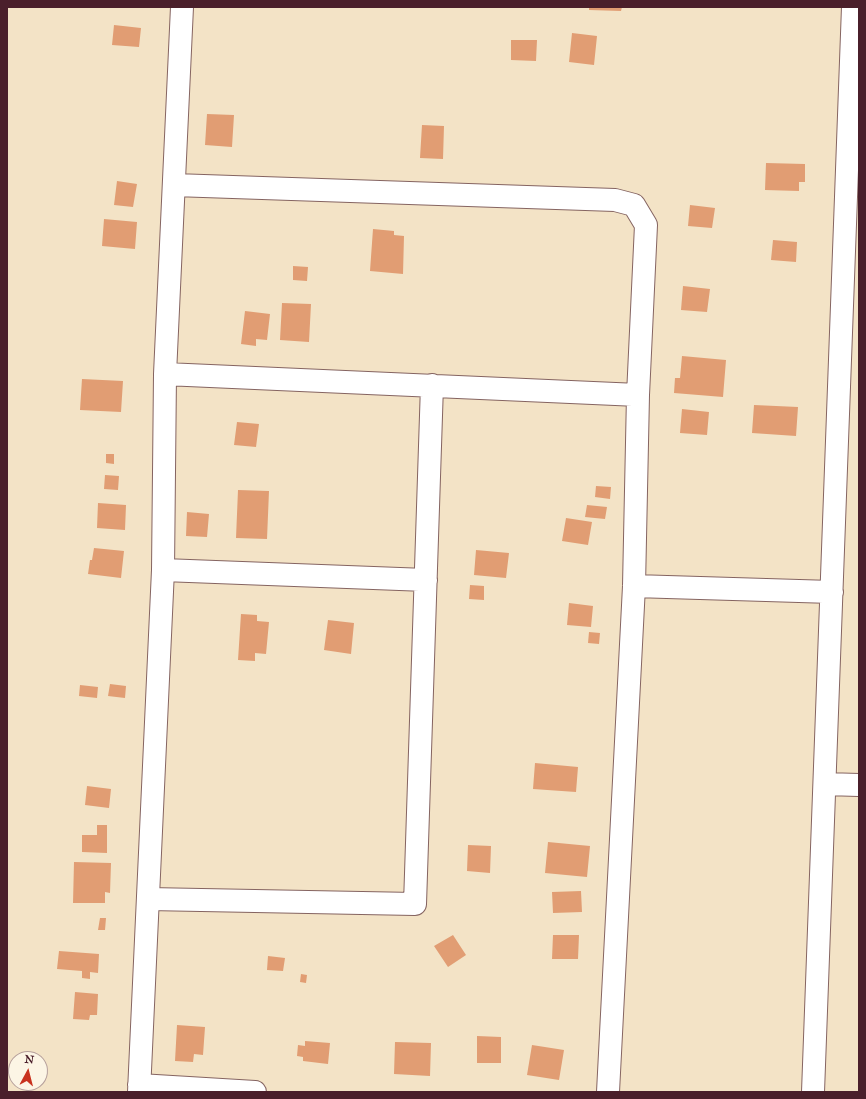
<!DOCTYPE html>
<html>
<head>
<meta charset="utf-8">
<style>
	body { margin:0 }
	#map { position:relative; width:866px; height:1099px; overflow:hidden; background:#f3e3c6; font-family:"IM FELL Great Primer",serif }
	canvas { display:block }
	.frame { position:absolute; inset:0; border:8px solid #4a1f2b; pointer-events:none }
	.north { position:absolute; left:8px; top:1051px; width:40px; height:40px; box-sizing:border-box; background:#fcf5e5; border:1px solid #b59f9b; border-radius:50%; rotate:7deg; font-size:11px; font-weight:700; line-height:16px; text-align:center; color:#4a1f2b }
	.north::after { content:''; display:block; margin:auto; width:14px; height:18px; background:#c8321e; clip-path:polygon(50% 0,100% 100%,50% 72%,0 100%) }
</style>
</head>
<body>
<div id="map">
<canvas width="866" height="1099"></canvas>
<div class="frame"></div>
<div class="north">N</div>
</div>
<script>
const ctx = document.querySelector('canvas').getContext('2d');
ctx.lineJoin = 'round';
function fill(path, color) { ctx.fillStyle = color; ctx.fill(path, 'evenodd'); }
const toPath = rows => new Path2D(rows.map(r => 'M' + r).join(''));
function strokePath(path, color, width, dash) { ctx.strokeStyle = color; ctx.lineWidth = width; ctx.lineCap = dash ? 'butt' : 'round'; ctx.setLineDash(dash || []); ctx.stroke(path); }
fill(toPath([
	[589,7,622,7,621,11,589,10],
	[114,25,141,28,139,47,112,45],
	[572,33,597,36,594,65,569,62],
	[511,40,537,40,536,61,511,60],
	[207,114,234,115,232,147,205,145],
	[422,125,444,126,443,159,420,158],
	[766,163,805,164,805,182,799,182,799,191,765,190],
	[117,181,137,184,133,207,114,205],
	[690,205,715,208,712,228,688,226],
	[104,219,137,222,135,249,102,246],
	[373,229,394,231,394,235,404,236,403,274,370,271],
	[773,240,797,242,796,262,771,260],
	[293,266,308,267,307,281,293,280],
	[683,286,710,289,707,312,681,310],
	[282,303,311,304,309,342,280,340],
	[245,311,270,314,267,340,256,339,256,346,241,344],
	[682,356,726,360,723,397,674,393,675,378,680,378],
	[82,379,123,381,121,412,80,410],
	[754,405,798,407,796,436,752,433],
	[682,409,709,412,707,435,680,433],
	[237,422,259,424,256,447,234,445],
	[106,454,114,454,114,464,106,463],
	[105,475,119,476,118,490,104,489],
	[596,486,611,487,610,499,595,497],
	[238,490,269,491,267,539,236,538],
	[98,503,126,505,125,530,97,528],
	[587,505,607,507,605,519,585,517],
	[187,512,209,514,207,537,186,536],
	[566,518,592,522,588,545,562,541],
	[94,548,124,551,121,578,88,574,90,560,92,560],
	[476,550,509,553,506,578,474,575],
	[470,585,484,586,484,600,469,599],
	[569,603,593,606,591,627,567,625],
	[241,614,257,615,257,621,269,622,266,654,255,653,255,661,238,660],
	[328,620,354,623,351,654,324,650],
	[589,632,600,633,599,644,588,643],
	[110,684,126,686,125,698,108,696],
	[80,685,98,687,97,698,79,696],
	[535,763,578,767,576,792,533,789],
	[87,786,111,789,109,808,85,805],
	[97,825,107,825,107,853,82,852,82,835,97,835],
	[548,842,590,846,587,877,545,873],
	[468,845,491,846,490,873,467,871],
	[74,862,111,863,110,893,105,892,105,903,73,903],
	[581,891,582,912,553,913,552,892],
	[100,918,106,918,105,930,98,930],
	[453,935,466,955,448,967,434,946],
	[553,935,579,935,578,959,552,959],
	[59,951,99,954,98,973,90,972,90,979,82,978,82,971,57,969],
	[268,956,285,958,283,971,267,970],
	[301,974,307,975,306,983,300,982],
	[75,992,98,994,97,1015,90,1015,89,1020,73,1019],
	[177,1025,205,1027,203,1055,194,1054,193,1062,175,1061],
	[477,1036,501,1037,501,1063,477,1063],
	[305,1041,330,1043,328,1064,303,1061,303,1057,297,1056,298,1045,305,1046],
	[395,1042,431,1043,430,1076,394,1074],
	[532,1045,564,1050,559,1080,527,1075]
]), '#e19d73');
const minor = toPath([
	[174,185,615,200,634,205,646,225,638,395,634,586,608,1092],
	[165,374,638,395],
	[163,570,426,580],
	[634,586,832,592],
	[825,784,859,785],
	[148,899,415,904,432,385],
	[139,1085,255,1092],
	[139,1092,163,570,165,374,182,7],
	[813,1092,853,7]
]);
strokePath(minor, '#856461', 24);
strokePath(minor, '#fff', 22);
</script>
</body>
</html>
